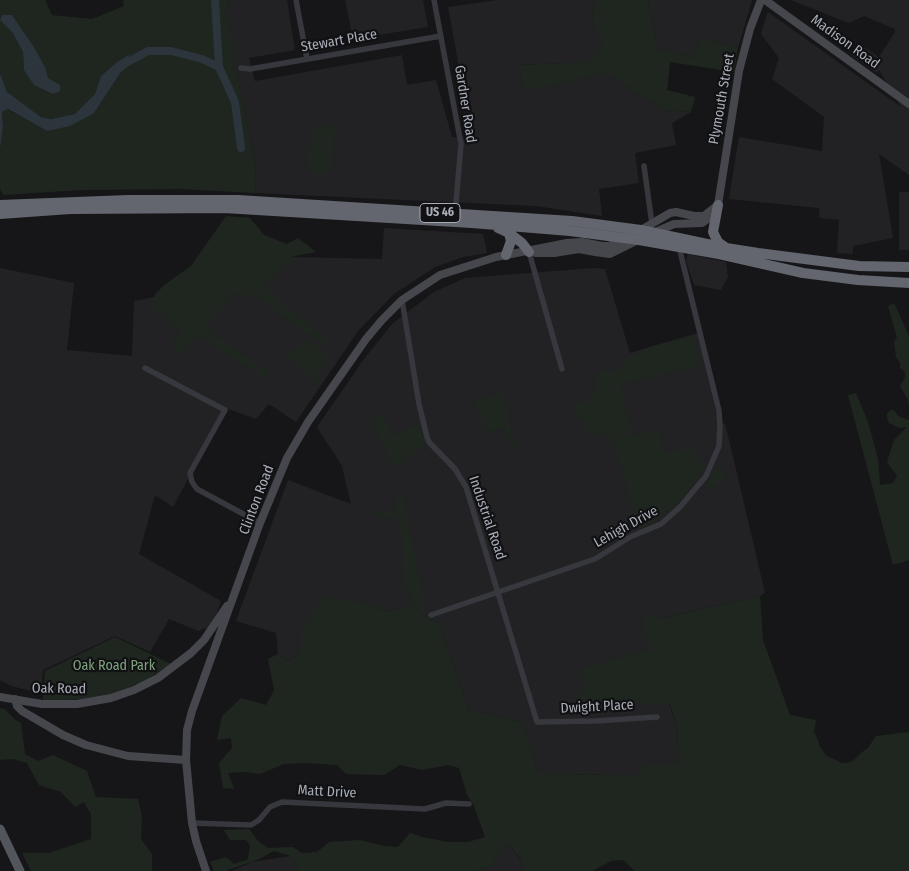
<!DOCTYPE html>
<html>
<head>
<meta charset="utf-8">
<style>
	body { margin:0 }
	canvas { display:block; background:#161618 }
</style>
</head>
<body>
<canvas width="909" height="871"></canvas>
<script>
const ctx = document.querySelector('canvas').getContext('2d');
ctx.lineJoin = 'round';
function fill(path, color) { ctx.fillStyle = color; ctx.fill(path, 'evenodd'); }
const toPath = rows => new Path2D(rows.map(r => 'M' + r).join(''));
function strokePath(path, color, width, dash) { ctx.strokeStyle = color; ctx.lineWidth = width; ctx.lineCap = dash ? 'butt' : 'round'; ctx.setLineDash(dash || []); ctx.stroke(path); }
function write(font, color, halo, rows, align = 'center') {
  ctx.font = font + ' "Fira Sans Condensed",sans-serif'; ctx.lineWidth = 4.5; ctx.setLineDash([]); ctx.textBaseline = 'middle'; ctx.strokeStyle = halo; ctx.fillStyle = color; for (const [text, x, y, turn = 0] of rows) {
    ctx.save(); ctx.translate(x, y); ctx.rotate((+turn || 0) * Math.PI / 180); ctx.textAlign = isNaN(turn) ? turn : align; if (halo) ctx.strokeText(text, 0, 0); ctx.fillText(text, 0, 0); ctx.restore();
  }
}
fill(toPath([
	[228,0,287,0,295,50,249,58,255,81,402,55,407,85,436,80,452,137,472,139,448,7,498,0,596,0,592,17,604,46,589,62,519,65,523,90,606,73,663,110,691,112,672,123,676,145,635,153,639,183,599,189,602,216,536,206,255,193,256,176,253,151,238,80,231,63,225,12,229,5],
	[345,0,423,0,428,27,353,39],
	[648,0,752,0,738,48,701,37,692,57,657,49],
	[791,0,909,0,909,175,879,154,893,238,853,246,853,254,837,253,839,220,820,218,819,208,729,199,739,137,822,151,824,117,772,79,779,58,761,34,768,12,901,107,879,70,876,73,850,54,864,47,879,57,895,32,895,29,864,16,849,23],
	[899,192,909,192,909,250,899,250],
	[384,228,483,234,487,253,463,257,435,267,394,294,358,331,296,422,269,404,256,419,226,408,173,507,155,495,139,554,221,601,212,627,202,629,199,631,169,619,150,652,115,636,43,670,41,693,11,686,0,680,0,268,74,283,67,350,132,356,134,301,155,297,202,333,235,290,289,257,382,259],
	[688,254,726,262,728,277,721,290,694,285,686,261],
	[594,268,605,269,630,353,698,333,719,425,725,423,765,593,760,596,643,622,677,728,679,760,674,764,639,775,538,774,523,723,492,714,469,711,439,623,418,613,413,606,386,611,372,605,301,631,301,652,289,662,278,654,276,633,236,621,288,480,351,504,342,466,317,427,364,359,393,323,434,292,465,278],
	[505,844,511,847,520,859,524,871,475,871,490,867],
	[291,856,299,871,232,871,252,862]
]), '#222225');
fill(toPath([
	[0,0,45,0,52,15,92,19,124,6,123,0,228,0,229,5,225,12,236,59,232,63,238,80,253,151,256,176,255,193,183,189,81,190,3,195,0,189,0,150,3,127,2,112,7,109,47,131,94,113,123,69,129,55,117,62,101,76,95,94,75,114,51,119,41,117,7,92,0,73,0,20,12,32,23,52,24,70,47,78,45,67,34,47,12,15,2,15,0,19],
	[596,0,648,0,657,49,692,57,701,37,738,48,734,72,670,62,667,90,695,97,691,112,663,110,606,73,523,91,519,65,589,62,603,46,592,17],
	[335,124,332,166,324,174,309,174,306,150,312,148,310,131],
	[226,216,250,218,264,235,287,244,298,238,316,252,290,257,293,267,284,265,264,287,330,343,327,347,257,297,234,293,206,328,226,343,269,372,267,379,199,337,193,339,180,356,171,341,182,332,152,306,155,294,167,283,191,266],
	[894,303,909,336,909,406,908,400,900,386,905,377,905,372,900,368,900,363,896,357,894,341,897,338,888,306],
	[693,336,701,365,621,384,623,400,633,436,659,430,664,453,690,448,706,465,696,481,674,507,653,523,639,529,614,442,607,435,588,431,582,418,577,419,571,405,586,401,597,389,596,373,603,369,611,372,639,352,652,346],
	[308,339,331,357,326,359,318,374,320,385,286,356],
	[503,388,510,427,516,448,511,448,504,428,486,432,475,399,498,394],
	[856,393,868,422,878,459,880,485,893,483,897,476,887,462,894,440,907,427,899,428,889,423,887,417,887,414,891,410,894,410,898,416,909,420,909,560,893,565,848,395],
	[383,413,392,436,417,424,426,443,399,465,391,465,385,447,369,420],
	[719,467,725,469,723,471,724,482,713,486,713,490,708,491,707,483],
	[403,495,425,609,422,615,439,623,469,711,492,714,523,723,538,774,639,775,642,765,674,764,679,760,677,728,670,704,622,703,600,705,569,712,586,685,579,669,651,649,642,623,644,616,662,618,760,596,763,640,790,715,816,720,814,731,819,743,819,746,827,756,842,763,847,763,853,761,862,752,868,748,876,736,909,732,909,871,635,871,623,860,611,861,592,871,524,871,520,858,511,847,506,844,490,867,475,871,299,871,291,856,274,851,257,860,225,871,214,871,210,862,226,857,234,864,248,859,250,845,246,840,230,840,224,830,249,829,258,841,268,848,293,847,302,853,317,852,329,842,360,840,384,846,398,847,410,833,422,837,448,842,468,842,485,837,474,806,467,795,459,768,448,765,422,770,400,765,384,775,346,774,337,765,306,763,284,764,260,774,246,772,228,773,234,789,223,788,219,763,232,748,231,738,217,740,222,716,241,698,266,705,274,690,268,659,278,654,289,662,301,652,301,631,323,596,372,605,386,611,413,606,415,602,404,584,401,526,395,520,369,513,396,511,397,496],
	[115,637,171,664,146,680,109,695,86,699,43,701,45,671],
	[0,708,5,709,14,719,21,723,25,754,38,761,53,755,87,771,96,797,138,799,142,817,141,839,152,854,152,871,31,871,22,853,49,853,91,839,91,814,84,802,75,807,61,792,39,785,27,763,13,759,0,760]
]), '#1e261f');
fill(toPath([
	[2,15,12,15,34,47,45,67,48,78,60,85,60,91,53,94,34,85,24,70,23,52,12,32,0,20],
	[130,54,123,69,94,113,70,126,47,131,8,109,2,112,3,127,0,150,0,73,7,92,41,117,51,119,75,114,95,94,101,76,117,62]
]), '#2c353c');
strokePath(toPath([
	[219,67,235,102,241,148],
	[118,69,126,63,148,51,171,51,202,59,219,67,215,0]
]), '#2c353c', 8);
strokePath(toPath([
	[296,0,307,59],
	[434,0,461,144,455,214],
	[241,68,250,69,441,36],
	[644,166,652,224],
	[529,252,562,369],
	[402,300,419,404,427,437,429,442,455,469,466,487,537,722,595,721,657,717],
	[145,368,225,410,190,473,192,482,197,489,260,523],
	[431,615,595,559,630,537,661,524,680,507,706,476,719,446,720,426,719,411,679,247],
	[192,823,251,825,259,820,270,807,282,802,425,809,446,803,469,804]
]), '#37383d', 5.5);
strokePath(toPath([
	[765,0,909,104],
	[653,233,674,224,702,223,713,215,718,205,739,71,750,29,761,0],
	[536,253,554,253,579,249,595,252,610,254,640,239],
	[0,697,42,704,77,704,111,698,134,690,158,678,191,653,204,640,227,606],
	[15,699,17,706,22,711,63,735,86,745,128,756,186,760],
	[206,871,196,841,192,823,186,760,187,730,192,711,260,523,287,458,308,422,366,339,382,320,402,300,440,275,496,257,567,243,582,242,602,246,609,246,641,230,670,213,676,212,694,216,704,216,718,205]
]), '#45474d', 8);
strokePath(toPath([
	[0,829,20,871]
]), '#53555c', 9);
strokePath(toPath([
	[0,205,128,200,238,200,572,221,641,230,726,248,758,253,859,266,909,267],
	[718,205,713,232,718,242,725,247],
	[0,214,70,209,224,208,472,223,570,231,639,240,719,254,803,273,858,280,909,283],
	[498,228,509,233,522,243,529,252],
	[506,255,511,241,509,233]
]), '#63666e', 10);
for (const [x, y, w] of [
	[440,213,40]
]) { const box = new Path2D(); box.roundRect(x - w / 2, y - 9.5, w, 19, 4); ctx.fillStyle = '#111113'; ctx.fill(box); strokePath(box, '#a8adb8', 1); }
write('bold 12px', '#a8adb8', null, [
	["US 46",440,213]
]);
write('14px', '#a8adb8', '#111113', [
	["Stewart Place",339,41,-10],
	["Madison Road",845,42,36],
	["Plymouth Street",722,99,-80],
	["Gardner Road",465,104,81],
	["Clinton Road",257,500,-69],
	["Industrial Road",487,518,71],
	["Lehigh Drive",626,527,-29],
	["Oak Road",59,689,1],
	["Dwight Place",597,707,-3],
	["Matt Drive",327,792,3]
]);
write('14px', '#7fa381', '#111113', [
	["Oak Road Park",114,666]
]);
</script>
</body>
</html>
